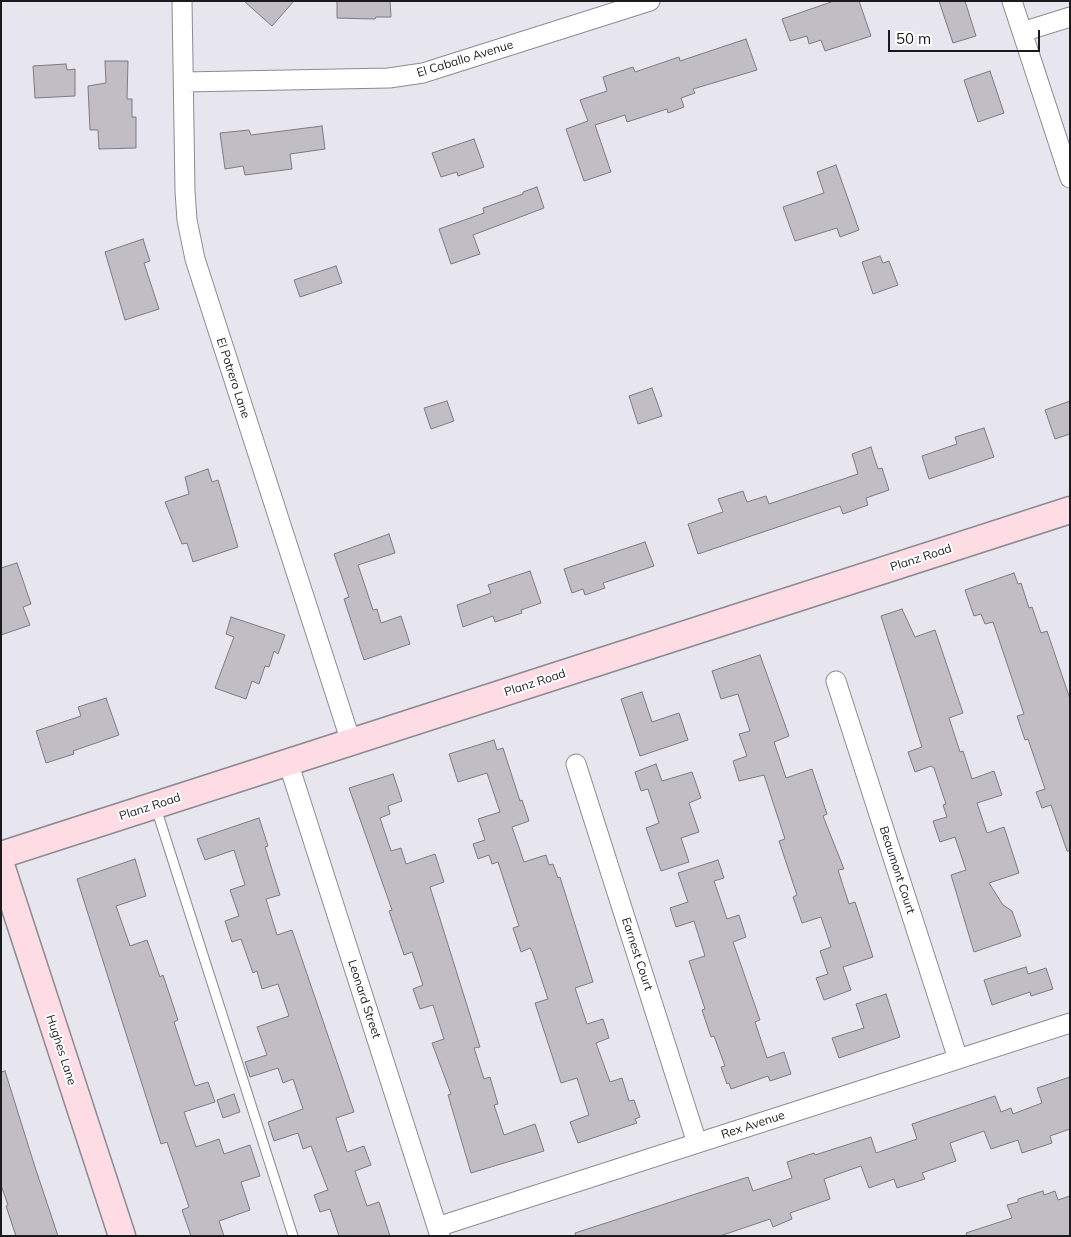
<!DOCTYPE html>
<html>
<head>
<meta charset="utf-8">
<style>
	body { margin:0 }
	#map { position:relative; width:1071px; height:1237px; overflow:hidden; background:#e7e6ee; font-family:Mulish,sans-serif }
	canvas { display:block }
	.frame { position:absolute; inset:0; border:2px solid #1b1b1e; pointer-events:none }
	.scale { position:absolute; left:888px; top:30px; width:152px; height:22px; box-sizing:border-box; border:2px solid #1b1b1e; border-top:0; padding-left:6px; font-size:15px; line-height:18px; white-space:nowrap; color:#1b1b1e; -webkit-text-stroke:4px #fff; paint-order:stroke }
</style>
</head>
<body>
<div id="map">
<canvas width="1071" height="1237"></canvas>
<div class="frame"></div>
<div class="scale">50 m</div>
</div>
<script>
const ctx = document.querySelector('canvas').getContext('2d');
ctx.lineJoin = 'round';
function fill(path, color) { ctx.fillStyle = color; ctx.fill(path, 'evenodd'); }
const toPath = rows => new Path2D(rows.map(r => 'M' + r).join(''));
function strokePath(path, color, width, dash) { ctx.strokeStyle = color; ctx.lineWidth = width; ctx.lineCap = dash ? 'butt' : 'round'; ctx.setLineDash(dash || []); ctx.stroke(path); }
function write(font, color, halo, rows, align = 'center') {
  ctx.font = font + ' Mulish,sans-serif'; ctx.lineWidth = 4; ctx.setLineDash([]); ctx.textBaseline = 'middle'; ctx.strokeStyle = halo; ctx.fillStyle = color; for (const [text, x, y, turn = 0] of rows) {
    ctx.save(); ctx.translate(x, y); ctx.rotate((+turn || 0) * Math.PI / 180); ctx.textAlign = isNaN(turn) ? turn : align; if (halo) ctx.strokeText(text, 0, 0); ctx.fillText(text, 0, 0); ctx.restore();
  }
}
const building = toPath([
	[244,1,294,1,272,26,244,1],
	[337,1,390,1,391,17,376,17,375,19,337,18,337,1],
	[834,1,859,1,871,36,825,51,821,40,809,44,807,36,790,41,782,19,834,1],
	[939,1,965,1,976,36,953,43,939,1],
	[746,39,757,70,693,89,695,93,681,98,684,107,668,113,667,109,627,122,625,115,595,125,611,172,584,181,566,129,588,121,580,100,607,91,603,77,633,67,635,72,679,57,680,61,746,39],
	[105,61,128,61,127,99,132,99,132,117,136,117,136,148,99,149,98,130,90,130,88,86,106,83,105,61],
	[66,64,67,70,75,69,75,96,35,98,33,66,66,64],
	[990,71,1004,113,978,122,964,80,990,71],
	[322,126,325,149,290,154,292,169,245,175,243,166,225,169,220,133,249,130,251,135,322,126],
	[474,139,484,167,458,176,457,172,441,177,432,153,474,139],
	[836,165,859,230,840,237,837,228,795,241,783,207,824,193,817,172,836,165],
	[537,187,544,208,473,235,480,254,451,264,439,229,484,213,483,208,523,194,523,192,537,187],
	[143,239,150,261,144,263,159,309,125,320,105,252,143,239],
	[880,256,883,263,889,261,898,285,873,294,862,262,880,256],
	[336,266,342,283,300,297,294,280,336,266],
	[652,388,662,416,638,424,629,396,652,388],
	[447,401,454,421,431,429,424,408,447,401],
	[1070,401,1070,434,1055,439,1045,410,1070,401],
	[984,428,994,457,929,479,922,456,957,444,955,437,984,428],
	[871,447,878,469,882,468,889,490,866,498,868,505,843,514,840,506,698,554,688,524,723,512,718,499,743,491,747,502,766,496,769,504,858,474,852,454,871,447],
	[208,469,212,482,218,480,238,547,193,562,187,543,182,544,165,502,189,494,185,477,208,469],
	[389,534,395,553,358,565,373,610,377,609,381,623,401,616,410,644,364,660,344,599,349,597,334,554,389,534],
	[645,542,654,566,603,583,605,588,585,595,583,589,572,593,564,569,645,542],
	[17,563,31,604,23,607,30,625,1,635,1,568,17,563],
	[530,571,541,603,521,610,522,613,495,622,493,616,463,627,457,605,491,593,488,585,530,571],
	[1014,573,1018,584,1021,583,1029,608,1032,607,1041,633,1047,631,1070,699,1070,851,1067,851,1051,805,1042,808,1036,792,1045,789,1028,739,1025,740,1017,716,1024,714,993,622,985,624,981,614,974,616,965,590,1014,573],
	[902,609,915,637,935,630,963,713,949,718,960,752,963,751,972,779,994,771,1002,795,977,803,987,833,1004,827,1019,873,989,883,1003,905,1012,911,1021,936,974,952,951,875,966,870,955,837,940,842,933,821,947,817,943,805,946,804,934,768,931,766,915,772,908,752,922,747,881,616,902,609],
	[231,617,285,635,278,654,274,651,269,667,265,666,259,684,252,681,246,699,215,688,234,637,226,634,231,617],
	[760,655,789,736,774,742,786,778,812,769,827,814,823,816,844,869,838,870,849,904,855,902,873,957,843,967,851,990,824,1000,816,978,828,974,820,951,831,947,821,917,802,923,793,897,797,895,779,841,785,839,764,775,739,781,733,761,747,756,739,734,750,731,738,694,721,699,712,671,760,655],
	[642,692,652,722,679,713,688,740,640,756,621,699,642,692],
	[106,698,119,735,73,751,74,754,46,763,36,731,81,716,78,707,106,698],
	[494,740,497,750,503,748,520,801,522,800,529,821,512,827,524,862,546,855,549,865,553,864,558,878,560,877,593,982,575,988,587,1024,603,1019,609,1038,596,1043,610,1082,622,1078,629,1101,634,1100,640,1117,635,1119,637,1123,578,1143,570,1122,589,1115,577,1078,561,1083,535,1003,548,999,532,951,530,948,521,952,513,928,519,926,498,862,492,864,489,855,478,859,473,844,485,840,478,819,500,812,487,773,458,782,449,754,494,740],
	[656,764,662,781,692,772,701,798,689,803,699,832,681,838,689,862,661,871,646,828,659,823,648,789,641,791,635,772,656,764],
	[393,774,402,801,388,806,390,814,380,818,391,851,401,848,406,864,435,854,444,882,430,887,480,1047,474,1048,484,1079,490,1077,498,1104,494,1105,504,1135,535,1124,544,1151,471,1173,448,1095,451,1094,432,1043,444,1039,433,1005,420,1009,413,989,423,985,412,952,404,955,389,911,392,910,349,788,393,774],
	[259,818,268,846,265,847,280,895,266,899,277,935,292,930,354,1112,336,1118,347,1152,364,1146,371,1165,355,1171,367,1206,379,1202,390,1236,339,1236,330,1209,320,1212,314,1195,328,1190,311,1146,303,1149,298,1133,274,1141,268,1122,303,1109,293,1079,283,1083,278,1068,250,1077,245,1062,267,1055,257,1027,289,1016,278,984,262,989,257,971,253,973,241,939,232,942,225,921,239,916,230,890,245,885,234,850,205,860,197,839,259,818],
	[135,859,146,896,116,906,130,946,147,940,160,977,163,975,178,1020,174,1022,195,1086,208,1082,215,1102,184,1112,196,1147,219,1139,224,1154,250,1145,260,1176,241,1182,250,1210,219,1221,224,1236,191,1236,182,1210,189,1207,167,1142,161,1144,77,879,135,859],
	[718,860,724,878,714,881,727,919,739,915,746,937,733,942,760,1020,755,1022,767,1058,784,1052,791,1074,770,1081,768,1076,731,1089,729,1083,727,1084,721,1067,725,1066,714,1036,711,1037,702,1010,705,1009,689,961,705,956,694,921,676,927,670,908,688,902,678,873,718,860],
	[1026,967,1028,974,1046,968,1053,989,1031,996,1030,992,992,1005,984,980,1026,967],
	[886,994,900,1037,839,1058,832,1038,864,1028,856,1004,886,994],
	[5,1071,35,1167,58,1236,16,1236,6,1206,8,1205,1,1185,1,1072,5,1071],
	[1070,1077,1070,1129,1050,1136,1052,1143,1022,1153,1018,1140,991,1149,984,1131,950,1143,956,1161,922,1173,925,1179,897,1188,894,1179,869,1188,861,1166,824,1179,830,1199,790,1213,792,1219,773,1227,770,1219,720,1236,576,1236,575,1233,748,1177,753,1191,792,1178,787,1162,814,1153,815,1155,871,1137,876,1153,917,1139,912,1124,995,1096,1001,1112,1011,1108,1013,1114,1042,1103,1037,1088,1070,1077],
	[234,1094,240,1112,223,1118,217,1100,234,1094],
	[1043,1191,1044,1195,1055,1191,1058,1200,1070,1196,1070,1236,967,1236,966,1233,1012,1218,1007,1205,1018,1202,1018,1199,1043,1191]
]);
fill(building, '#c0bdc4');
strokePath(building, '#7d7a81', 1);
const lane = toPath([
	[156,808,293,1236]
]);
const street = toPath([
	[182,1,185,191,187,220,195,259,351,742],
	[1012,1,1070,178],
	[1022,32,1070,17],
	[184,82,389,78,423,73,650,1],
	[836,681,958,1059],
	[288,762,440,1236],
	[576,764,697,1143],
	[437,1227,1070,1023]
]);
const secondary = toPath([
	[1,855,1070,510],
	[1,865,122,1236]
]);
strokePath(lane, '#8c8b92', 11);
strokePath(street, '#8c8b92', 21);
strokePath(secondary, '#8c8b92', 29);
strokePath(lane, '#fff', 9);
strokePath(street, '#fff', 19);
strokePath(secondary, '#fddce4', 26);
write('12px', '#1b1b1e', '#fff', [
	["El Caballo Avenue",465,59,-17],
	["El Potrero Lane",233,378,72],
	["Planz Road",921,558,-18],
	["Planz Road",535,683,-18],
	["Planz Road",150,807,-18],
	["Beaumont Court",897,870,72],
	["Earnest Court",637,954,72],
	["Leonard Street",364,999,72],
	["Hughes Lane",61,1050,72],
	["Rex Avenue",753,1125,-18]
]);
</script>
</body>
</html>
